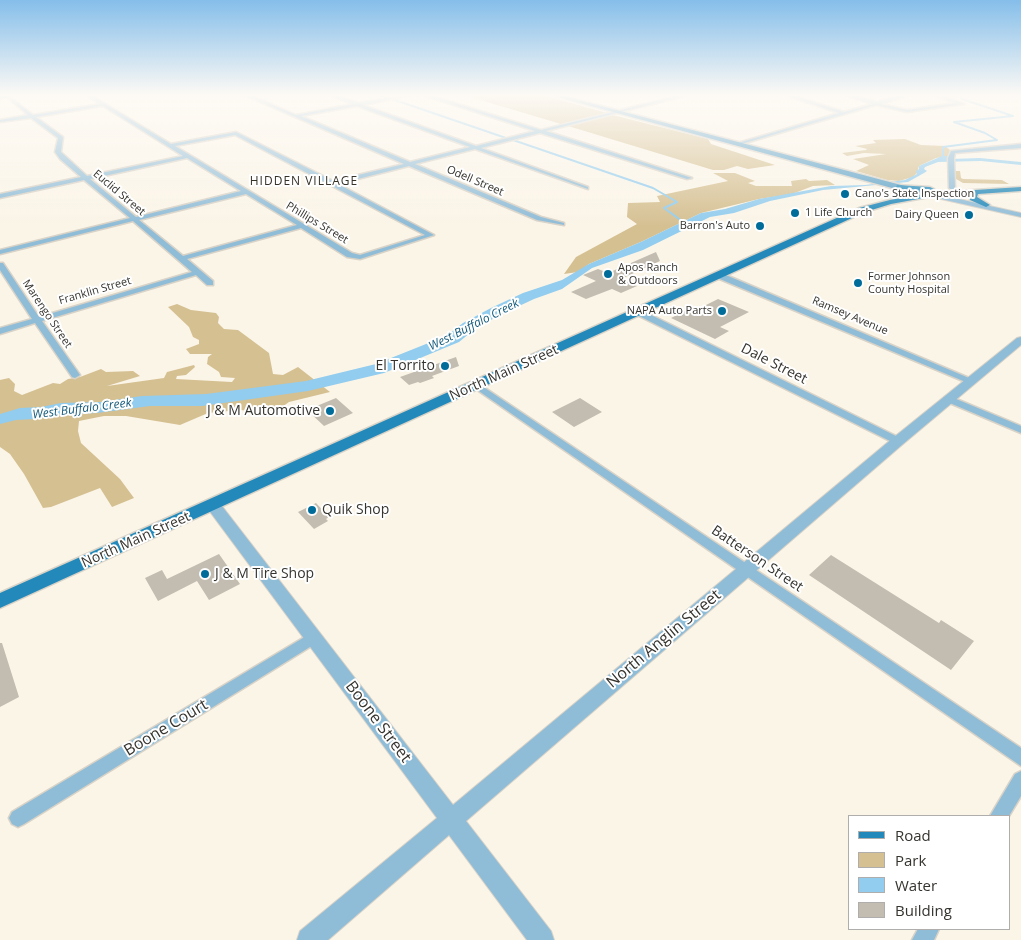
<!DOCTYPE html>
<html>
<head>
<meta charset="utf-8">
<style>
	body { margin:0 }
	#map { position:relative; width:1021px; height:940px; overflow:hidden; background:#fbf5e8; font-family:"Open Sans",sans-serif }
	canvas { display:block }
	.legend { position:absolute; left:848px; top:815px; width:162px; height:115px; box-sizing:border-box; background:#fff; border:1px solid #afaeac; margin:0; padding:6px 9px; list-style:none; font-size:15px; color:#36342f }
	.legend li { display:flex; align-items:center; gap:10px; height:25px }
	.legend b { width:25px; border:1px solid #afaeac }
</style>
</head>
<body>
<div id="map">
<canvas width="1021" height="940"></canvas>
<ul class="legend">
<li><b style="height:6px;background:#2289ba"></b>Road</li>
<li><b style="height:14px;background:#d5c092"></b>Park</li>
<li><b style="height:14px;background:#92ccee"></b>Water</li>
<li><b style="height:14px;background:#c2bdb0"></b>Building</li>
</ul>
</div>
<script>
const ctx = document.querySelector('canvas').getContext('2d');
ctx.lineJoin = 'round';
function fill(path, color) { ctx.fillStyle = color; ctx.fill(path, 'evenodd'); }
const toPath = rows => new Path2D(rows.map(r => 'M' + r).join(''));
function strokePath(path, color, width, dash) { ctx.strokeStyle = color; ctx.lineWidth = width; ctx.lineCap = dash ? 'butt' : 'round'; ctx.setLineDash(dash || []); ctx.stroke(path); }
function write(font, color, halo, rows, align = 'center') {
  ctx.font = font + ' "Open Sans",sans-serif'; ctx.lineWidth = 4; ctx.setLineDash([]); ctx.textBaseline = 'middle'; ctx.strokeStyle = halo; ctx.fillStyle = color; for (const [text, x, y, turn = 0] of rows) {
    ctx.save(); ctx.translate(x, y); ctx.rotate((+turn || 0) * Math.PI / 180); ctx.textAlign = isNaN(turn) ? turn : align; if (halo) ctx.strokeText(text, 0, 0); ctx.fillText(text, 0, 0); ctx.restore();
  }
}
fill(toPath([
	[460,94,539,94,607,113,561,124],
	[613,115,708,139,711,144,775,165,748,169,737,166,724,170,713,170,568,126],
	[905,139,921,145,945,146,950,150,948,156,936,158,919,166,917,173,913,177,899,181,887,180,856,171,869,165,853,159,886,154,864,153,847,156,842,153,866,150,867,149,855,146,876,143,873,140],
	[955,171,960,171,961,178,963,179,1002,180,1009,184,963,183,956,179],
	[713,173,735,173,755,181,748,183,756,186,792,186,791,181,806,179,809,181,827,180,835,185,813,186,792,194,759,199,701,213,643,241,589,264,578,272,564,274,576,257,637,224,627,217,628,203,660,202,657,196,728,181],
	[177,304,191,310,216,313,219,317,218,323,224,329,238,330,269,353,273,374,283,375,298,367,330,392,289,402,282,407,268,412,239,410,208,413,180,425,126,416,104,416,79,421,78,431,81,443,120,479,134,498,112,507,100,488,51,507,43,508,24,474,10,454,0,447,0,380,9,378,15,384,14,391,22,395,53,383,60,384,68,379,80,377,101,369,106,372,133,371,140,376,107,386,164,378,167,372,194,365,195,367,186,375,177,376,176,379,232,382,235,378,221,377,219,372,207,364,208,357,212,354,190,354,186,349,199,344,199,340,193,337,189,327,168,307]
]), '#d5c092');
fill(toPath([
	[942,156,948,156,949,159,980,158,1021,162,1021,165,981,161,938,162,925,167,924,169,927,171,924,173,908,182,823,190,770,201,734,213,710,217,643,250,592,268,562,289,534,299,502,314,476,328,459,342,384,373,308,391,202,406,150,406,97,413,55,415,35,419,16,420,0,424,0,414,20,408,41,407,61,403,101,402,142,396,206,394,306,381,376,364,446,336,463,323,491,308,523,293,562,280,589,264,643,241,701,213,725,209,759,199,831,186,865,185,905,180,917,174,916,171,919,169,919,166]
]), '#92ccee');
strokePath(toPath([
	[377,94,387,98],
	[392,99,506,138],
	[513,140,653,188,677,202,664,208,686,224],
	[943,160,943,147,997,140,985,133,954,122,1013,116,962,99,960,94]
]), '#92ccee', 2);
fill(toPath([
	[656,252,660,261,621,279,637,286,621,293,612,289,586,299,571,292,596,281,583,275,598,269,608,273],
	[718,299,749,312,720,327,729,331,715,339,671,318,685,311,690,313],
	[456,357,459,366,432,376,434,378,420,383,418,382,409,385,400,377],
	[336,398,353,413,324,426,307,410],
	[580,398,602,412,574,427,552,412],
	[316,503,329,517,326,519,328,521,314,529,298,512],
	[219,554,240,584,209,600,197,581,158,601,145,578,162,570,167,579],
	[831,555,939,623,941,620,974,641,951,670,809,575],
	[0,643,2,643,19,697,0,707]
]), '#c2bdb0');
const minor = toPath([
	[84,94,89,94,171,144,236,132,333,181,404,164,242,94,248,94,296,115,353,104,327,94,333,94,358,103,415,94,363,105,476,146,535,131,420,94,426,94,541,130,685,94,692,94,546,131,692,178,687,179,540,133,481,148,588,187,588,189,475,149,415,164,541,217,564,223,564,225,537,220,409,166,338,184,434,235,360,259,347,257,301,228,187,259,213,281,213,285,207,285,196,275,42,321,80,375,75,378,72,377,35,323,0,334,0,328,32,319,0,270,0,263,3,263,39,317,192,272,133,221,0,254,0,250,130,218,84,180,0,198,0,194,81,177,60,159,55,152,58,138,31,118,0,122,0,120,28,115,5,95,7,95,33,115,100,104,84,94],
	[103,106,183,156,87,176,61,152,63,137,36,117,103,106],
	[357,106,470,147,410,162,301,116,357,106],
	[235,135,425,235,360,255,352,253,175,146,235,135],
	[187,158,241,191,136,217,90,179,187,158],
	[246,194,297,225,183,256,139,220,246,194],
	[782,94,788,94,844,112,873,104,842,94,848,94,877,102,906,94,912,94,881,104,907,110,956,103,930,94,936,94,964,104,907,112,876,105,738,145,738,143,839,113,782,94],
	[1021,144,1021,148,955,153,954,158,955,188,952,190,949,188,948,158,951,151,1021,144],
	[715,273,721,273,976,381,971,384,968,383,715,277,715,273],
	[635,310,641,310,902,439,903,441,902,443,894,443,635,314,635,310],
	[476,382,1021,748,1021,766,473,387,471,385,473,383,476,382],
	[949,396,1021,426,1021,433,945,401,944,399,945,397,949,396],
	[313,632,318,634,320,638,318,642,24,824,18,827,12,824,9,818,12,812,313,632],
	[1021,771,1021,796,1009,816,990,816,1015,774,1021,771],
	[918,929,939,929,934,940,912,940,918,929]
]);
const tertiary = toPath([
	[9,94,22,94,0,99,0,95,9,94],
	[932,193,1021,213,1021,217,932,197,932,193],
	[1021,337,1021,345,903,444,466,821,551,931,554,940,527,940,449,835,328,940,297,940,300,931,437,818,208,509,206,505,208,501,218,501,453,805,893,438,1017,338,1021,337]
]);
const secondary = toPath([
	[547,94,556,94,939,195,935,197,892,188,547,94]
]);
const primary = toPath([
	[897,185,930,187,934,189,930,191,900,189,896,187,897,185],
	[1021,187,1021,191,978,194,977,197,990,205,986,207,970,200,970,195,929,197,891,204,865,212,0,608,0,593,859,208,890,200,929,193,1021,187]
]);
strokePath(minor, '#d8d2c7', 3);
strokePath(tertiary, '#d8d2c7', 2);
strokePath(secondary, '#d8d2c7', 3);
strokePath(primary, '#d8d2c7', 3);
fill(minor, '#8fbcd7');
fill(tertiary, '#8fbcd7');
fill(secondary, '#589fc7');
fill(primary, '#2289ba');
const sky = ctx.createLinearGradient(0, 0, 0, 226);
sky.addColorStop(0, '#85beea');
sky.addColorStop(0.42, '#fdfaf5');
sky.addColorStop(1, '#fdfaf500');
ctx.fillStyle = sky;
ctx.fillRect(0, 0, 1021, 226);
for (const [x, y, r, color] of [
	[845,194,5,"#006c99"],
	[795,213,5,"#006c99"],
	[969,215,5,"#006c99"],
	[760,226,5,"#006c99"],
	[608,274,5,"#006c99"],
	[858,283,5,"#006c99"],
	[722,311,5,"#006c99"],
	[445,366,5,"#006c99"],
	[330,411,5,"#006c99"],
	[312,510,5,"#006c99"],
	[205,574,5,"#006c99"]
]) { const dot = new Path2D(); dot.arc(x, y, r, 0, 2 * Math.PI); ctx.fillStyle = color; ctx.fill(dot); strokePath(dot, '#fff', 2); }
write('11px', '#36342f', '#fff', [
	["Odell Street",475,181,23],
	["Euclid Street",119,193,40],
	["Phillips Street",317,223,31],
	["Franklin Street",95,291,-16],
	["Marengo Street",47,314,56],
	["Ramsey Avenue",850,316,23]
]);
write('11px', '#36342f', '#fff', [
	["Cano's State Inspection",855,194],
	["1 Life Church",805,213],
	["Dairy Queen",959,215,"right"],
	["Barron's Auto",750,226,"right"],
	["Apos Ranch",618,268],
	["& Outdoors",618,281],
	["Former Johnson",868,277],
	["County Hospital",868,290],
	["NAPA Auto Parts",712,311,"right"]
], 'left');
ctx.letterSpacing = '1px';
write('12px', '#363228', '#fff', [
	["HIDDEN VILLAGE",304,182]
]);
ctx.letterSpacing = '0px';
write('italic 12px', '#145a7b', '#fff', [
	["West Buffalo Creek",474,325,-27],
	["West Buffalo Creek",82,409,-7]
]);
write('14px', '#36342f', '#fff', [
	["Dale Street",774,364,27],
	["North Main Street",504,373,-24],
	["North Main Street",136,540,-24],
	["Batterson Street",757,559,34]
]);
write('14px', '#36342f', '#fff', [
	["El Torrito",435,366],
	["J & M Automotive",320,411],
	["Quik Shop",322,510,"left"],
	["J & M Tire Shop",215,574,"left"]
], 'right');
write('16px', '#36342f', '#fff', [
	["North Anglin Street",664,639,-40],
	["Boone Street",378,722,53],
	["Boone Court",166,728,-31]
]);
</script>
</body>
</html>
